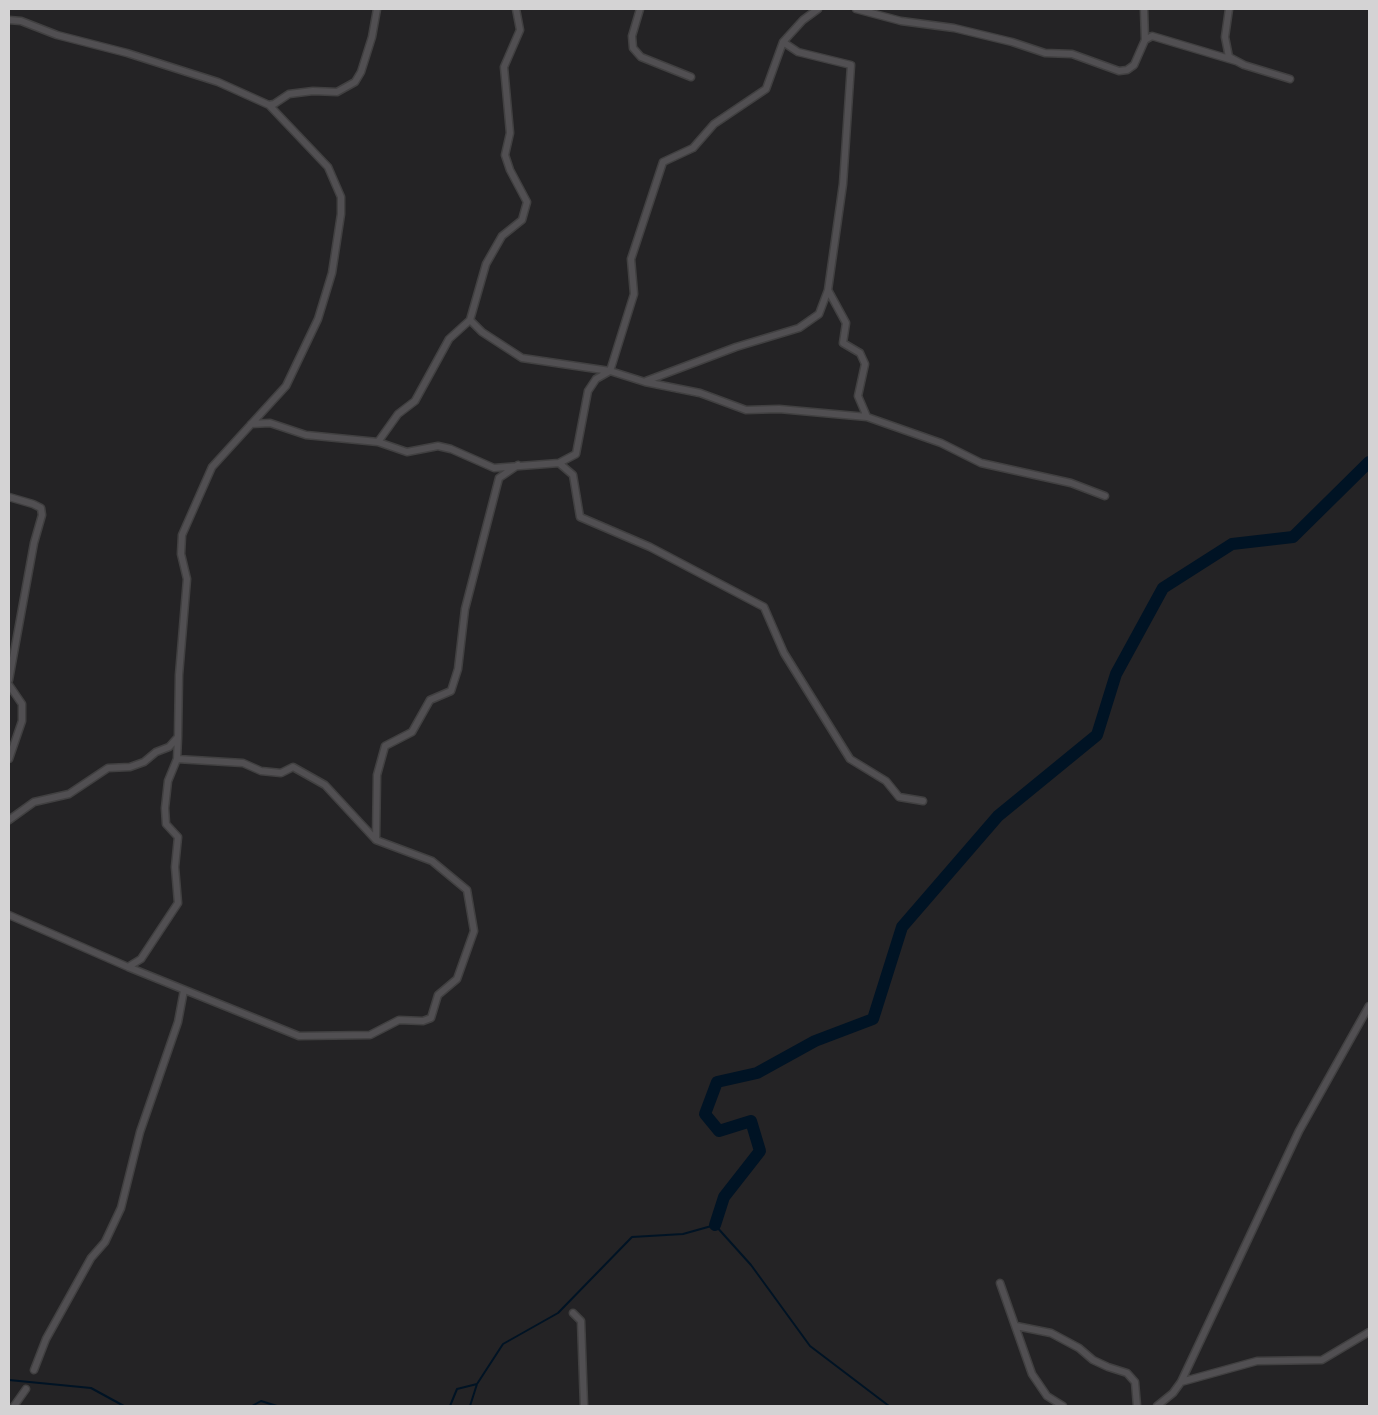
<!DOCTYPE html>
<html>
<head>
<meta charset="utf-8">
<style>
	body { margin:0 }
	#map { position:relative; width:1378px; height:1415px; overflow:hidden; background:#242325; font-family:"Space Grotesk",sans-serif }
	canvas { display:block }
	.frame { position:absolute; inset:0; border:10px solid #d4d3d4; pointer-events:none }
</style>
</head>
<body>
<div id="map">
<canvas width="1378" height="1415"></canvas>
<div class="frame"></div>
</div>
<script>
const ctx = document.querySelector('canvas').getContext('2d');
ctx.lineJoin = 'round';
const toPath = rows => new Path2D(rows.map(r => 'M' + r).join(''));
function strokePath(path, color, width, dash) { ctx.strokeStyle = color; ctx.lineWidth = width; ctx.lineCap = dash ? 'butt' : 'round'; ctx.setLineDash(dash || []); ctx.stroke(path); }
strokePath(toPath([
	[9,1380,91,1388,124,1406],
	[252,1406,261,1401,277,1406],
	[450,1406,457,1389,477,1384],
	[470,1406,477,1384,503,1344,558,1313,632,1237,683,1234,715,1225,751,1265,810,1346,889,1406]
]), '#001324', 2);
strokePath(toPath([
	[715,1225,724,1197,760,1151,751,1121,719,1131,705,1114,717,1082,757,1073,815,1041,873,1019,902,927,998,816,1097,735,1116,674,1163,588,1232,544,1293,537,1369,462]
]), '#001324', 12);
const minor = toPath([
	[640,9,632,36,633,48,641,57,691,77],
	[856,9,901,21,954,28,1012,42,1045,53,1072,54,1119,71,1127,70,1134,65,1145,40,1152,36,1236,61],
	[1144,9,1145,40],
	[1229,9,1225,37,1229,57,1244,65,1290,79],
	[9,20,21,21,57,35,127,53,218,82,269,105,328,167,341,197,341,214,332,273,318,319,286,386,212,467,182,535,181,554,187,579,179,675,178,737,169,747,156,752,144,762,130,767,108,768,69,794,34,802,9,820],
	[269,105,274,104,289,94,313,91,337,92,355,82,361,72,372,37,377,9],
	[828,290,846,323,843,343,860,353,865,364,858,396,867,417],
	[470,320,482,332,522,358,610,371,634,294,631,259,663,162,693,148,714,124,766,89,783,42,803,20,818,9],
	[646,381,736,347,799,328,819,314,828,290,843,184,851,65,798,52,783,42],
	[251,424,270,423,306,435,378,442,407,452,438,446,451,449,494,468,559,463,576,454,588,391,596,379,610,371,645,382,700,393,746,410,779,409,867,417,941,443,981,463,1071,483,1105,496],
	[378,442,398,414,415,401,449,339,470,320,486,264,502,236,522,220,527,202,510,170,505,155,510,133,504,67,520,30,516,9],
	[559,463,573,475,580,517,650,547,764,607,784,653,850,759,886,781,899,797,923,801],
	[9,497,33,504,41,508,42,515,34,543,9,680],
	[9,685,22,704,22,721,9,759],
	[177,759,243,763,261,771,281,773,293,767,325,785,376,840],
	[9,915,128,967,299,1036,370,1035,399,1020,423,1021,431,1018,438,995,457,979,474,931,467,890,432,861,376,840,377,775,385,746,412,732,430,700,451,691,458,669,465,609,499,478,518,465],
	[128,967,141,959,178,903,175,867,178,837,166,824,165,808,168,781,177,759,178,737],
	[1000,1283,1032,1374,1047,1396,1063,1406],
	[573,1313,581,1321,584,1406],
	[1016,1326,1051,1333,1079,1348,1093,1360,1108,1367,1127,1373,1135,1382,1137,1406],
	[34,1370,46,1339,91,1258,105,1242,121,1208,140,1132,178,1022,184,990],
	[1181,1382,1257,1361,1322,1360,1369,1332],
	[14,1406,26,1389],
	[1157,1406,1173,1393,1181,1382,1299,1131,1369,1006]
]);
strokePath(minor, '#414041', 9);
strokePath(minor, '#514f52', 6);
</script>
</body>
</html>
